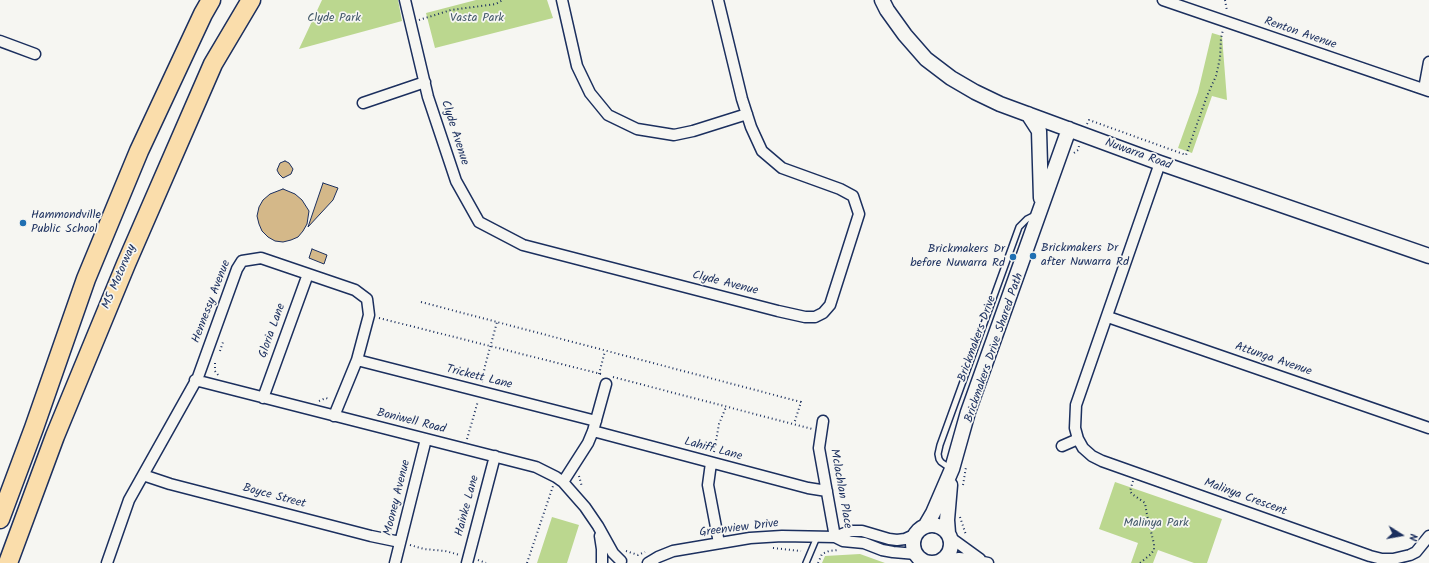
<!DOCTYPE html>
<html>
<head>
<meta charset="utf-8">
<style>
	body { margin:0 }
	#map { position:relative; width:1429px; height:563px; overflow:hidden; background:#f6f6f2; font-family:Kalam,sans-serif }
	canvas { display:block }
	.north { position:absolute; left:1381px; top:515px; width:40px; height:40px; -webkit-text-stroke:3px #f6f6f2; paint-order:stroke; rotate:101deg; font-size:11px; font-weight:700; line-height:16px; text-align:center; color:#1b2f5e }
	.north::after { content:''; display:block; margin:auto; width:14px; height:18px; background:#1b2f5e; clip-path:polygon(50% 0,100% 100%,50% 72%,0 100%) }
</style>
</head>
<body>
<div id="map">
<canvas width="1429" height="563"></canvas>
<div class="north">N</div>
</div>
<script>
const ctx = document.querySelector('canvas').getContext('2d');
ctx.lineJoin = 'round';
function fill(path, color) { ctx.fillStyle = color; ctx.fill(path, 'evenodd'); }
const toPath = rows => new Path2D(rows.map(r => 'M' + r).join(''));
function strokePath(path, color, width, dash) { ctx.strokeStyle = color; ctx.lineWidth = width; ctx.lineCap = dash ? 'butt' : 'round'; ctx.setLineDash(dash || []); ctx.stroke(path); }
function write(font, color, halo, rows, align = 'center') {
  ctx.font = font + ' Kalam,sans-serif'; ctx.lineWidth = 3.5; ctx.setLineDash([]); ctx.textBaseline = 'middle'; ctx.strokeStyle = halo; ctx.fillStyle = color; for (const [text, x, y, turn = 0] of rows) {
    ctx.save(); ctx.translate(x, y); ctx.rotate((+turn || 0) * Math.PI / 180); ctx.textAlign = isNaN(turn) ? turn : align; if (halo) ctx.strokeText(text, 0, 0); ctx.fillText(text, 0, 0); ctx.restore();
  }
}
fill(toPath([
	[322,0,398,0,402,21,299,49],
	[476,0,547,0,553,18,435,48,426,13],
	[1212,33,1222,36,1227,100,1212,96,1192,153,1178,148,1198,92],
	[1115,482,1222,519,1207,563,1194,563,1158,550,1153,563,1131,563,1138,543,1099,529],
	[552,517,579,525,567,563,537,563],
	[860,554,885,563,822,563,825,556]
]), '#bbd78f');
const building = toPath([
	[285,161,289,163,293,169,291,174,283,178,279,174,277,170,280,163,285,161],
	[323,183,338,188,333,200,308,227,323,183],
	[283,189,295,194,302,200,309,211,307,224,303,231,298,237,291,240,283,242,275,241,268,237,262,231,259,224,257,216,259,207,263,200,270,194,283,189],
	[312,249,327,255,324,264,309,258,312,249]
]);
fill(building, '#d4b889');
strokePath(building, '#1b2f5e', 1);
const lane = toPath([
	[951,469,941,462,939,459,938,454,940,445,1019,227,1027,219,1035,215],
	[806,563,817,537]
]);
const street = toPath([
	[405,0,428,97,456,181,479,222,523,245,778,311,805,317,815,317,823,313,830,305,859,214,853,196,840,189,782,168,762,151,751,127,742,99,718,0],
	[562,0,577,66,590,93,608,115,637,129,674,135,693,131,747,114],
	[1163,0,1429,91],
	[0,41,35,54],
	[1424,89,1429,62],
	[363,103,425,82],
	[1160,163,1076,405,1075,428,1078,439,1083,448,1092,456,1102,461,1370,556,1382,559,1393,559,1410,555,1416,552,1429,536],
	[1108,317,1429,428],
	[357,360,596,421],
	[195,380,536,467,556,477,563,482,585,507,598,526,613,553,621,561],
	[263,398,308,274],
	[823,421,819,448,835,537],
	[593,431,808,488,827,491],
	[1062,446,1078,439],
	[711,463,708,485,719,543],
	[143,475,170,484,371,536,400,542],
	[563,482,588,443,593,431,606,384],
	[600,536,602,549,602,563],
	[835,537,843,541,864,543,882,550,893,552,916,554],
	[951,538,980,559],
	[943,560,959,558,969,559,988,563],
	[107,563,129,500,198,377,237,269,242,261,261,258,355,290,367,299,369,315,357,360,334,416],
	[395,563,426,439],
	[467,563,495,456],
	[648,563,658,557,673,551,750,538,782,536,835,537,850,531,862,531,889,539,897,540,905,539,916,534]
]);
const secondary = toPath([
	[882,0,887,10,905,35,926,59,951,78,975,92,1000,104,1160,163,1429,256],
	[1028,114,1039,131,1041,198],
	'913 544a19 19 0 1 1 38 0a19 19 0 1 1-38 0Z',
	[926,525,933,513,952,469,968,412,1069,129],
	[948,533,947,520,950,485]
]);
const highway = toPath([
	[0,519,34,428,86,279,139,151,203,14,211,0],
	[8,563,55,436,126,264,213,64,251,0]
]);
strokePath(lane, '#1b2f5e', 8);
strokePath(street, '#1b2f5e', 13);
strokePath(secondary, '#1b2f5e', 17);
strokePath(highway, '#1b2f5e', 21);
strokePath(toPath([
	[1225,0,1227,11],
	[419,20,451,10,496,4,503,0],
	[1087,124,1089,120,1186,155,1207,96,1216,76,1220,58,1221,38,1223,30],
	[1074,153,1078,150,1079,146],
	[421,302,801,402,794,424],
	[379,318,601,374],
	[220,351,223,342,222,341],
	[215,363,215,371,218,375],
	[599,374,605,351],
	[613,377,812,429],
	[482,382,485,366,497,322],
	[319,401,326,398,329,399],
	[467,439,478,401],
	[714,452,719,424,726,407],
	[579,476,582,487],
	[1133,481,1130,491,1132,494,1145,503,1147,515,1154,544,1154,550,1151,554,1140,563],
	[963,485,966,467],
	[960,517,966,535],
	[410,545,424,549,445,551,460,555],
	[773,548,801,551],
	[626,551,638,555,645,552],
	[478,560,486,563],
	[527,563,553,486],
	[818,563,822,554,829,551,838,550]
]), '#1b2f5e', 2, [1, 3]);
strokePath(lane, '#f6f6f2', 5);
strokePath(street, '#f6f6f2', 10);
strokePath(secondary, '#f6f6f2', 14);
strokePath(highway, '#faddab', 18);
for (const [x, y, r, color] of [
	[23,223,4,"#1f6fb2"],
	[1033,256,4,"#1f6fb2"],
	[1013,257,4,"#1f6fb2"]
]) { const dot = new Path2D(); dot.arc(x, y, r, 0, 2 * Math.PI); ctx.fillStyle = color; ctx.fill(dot); strokePath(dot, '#f6f6f2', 1.5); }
write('12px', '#43596a', '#f6f6f2', [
	["Clyde Park",334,19],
	["Vasta Park",477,19],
	["Malinya Park",1156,524]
]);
write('12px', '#1b2f5e', '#f6f6f2', [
	["Renton Avenue",1300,34,19],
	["Clyde Avenue",454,133,72],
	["Nuwarra Road",1138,155,20],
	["M5 Motorway",120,277,-67],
	["Clyde Avenue",725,284,14],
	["Hennessy Avenue",212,302,-69],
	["Gloria Lane",273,331,-70],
	["Brickmakers Drive",978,339,-70],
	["Brickmakers Drive Shared Path",995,348,-71],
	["Attunga Avenue",1273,360,19],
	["Trickett Lane",479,378,14],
	["Boniwell Road",411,422,14],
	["Lahiff Lane",713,450,15],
	["Mclachlan Place",840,489,80],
	["Boyce Street",274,497,15],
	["Mooney Avenue",398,498,-76],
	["Malinya Crescent",1245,498,20],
	["Hainke Lane",468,506,-75],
	["Greenview Drive",739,529,-7]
]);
write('12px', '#1b2f5e', '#f6f6f2', [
	["Hammondville",31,216],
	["Public School",31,230],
	["Brickmakers Dr",1041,249],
	["after Nuwarra Rd",1041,263],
	["Brickmakers Dr",1005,250,"right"],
	["before Nuwarra Rd",1005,264,"right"]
], 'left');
</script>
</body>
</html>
